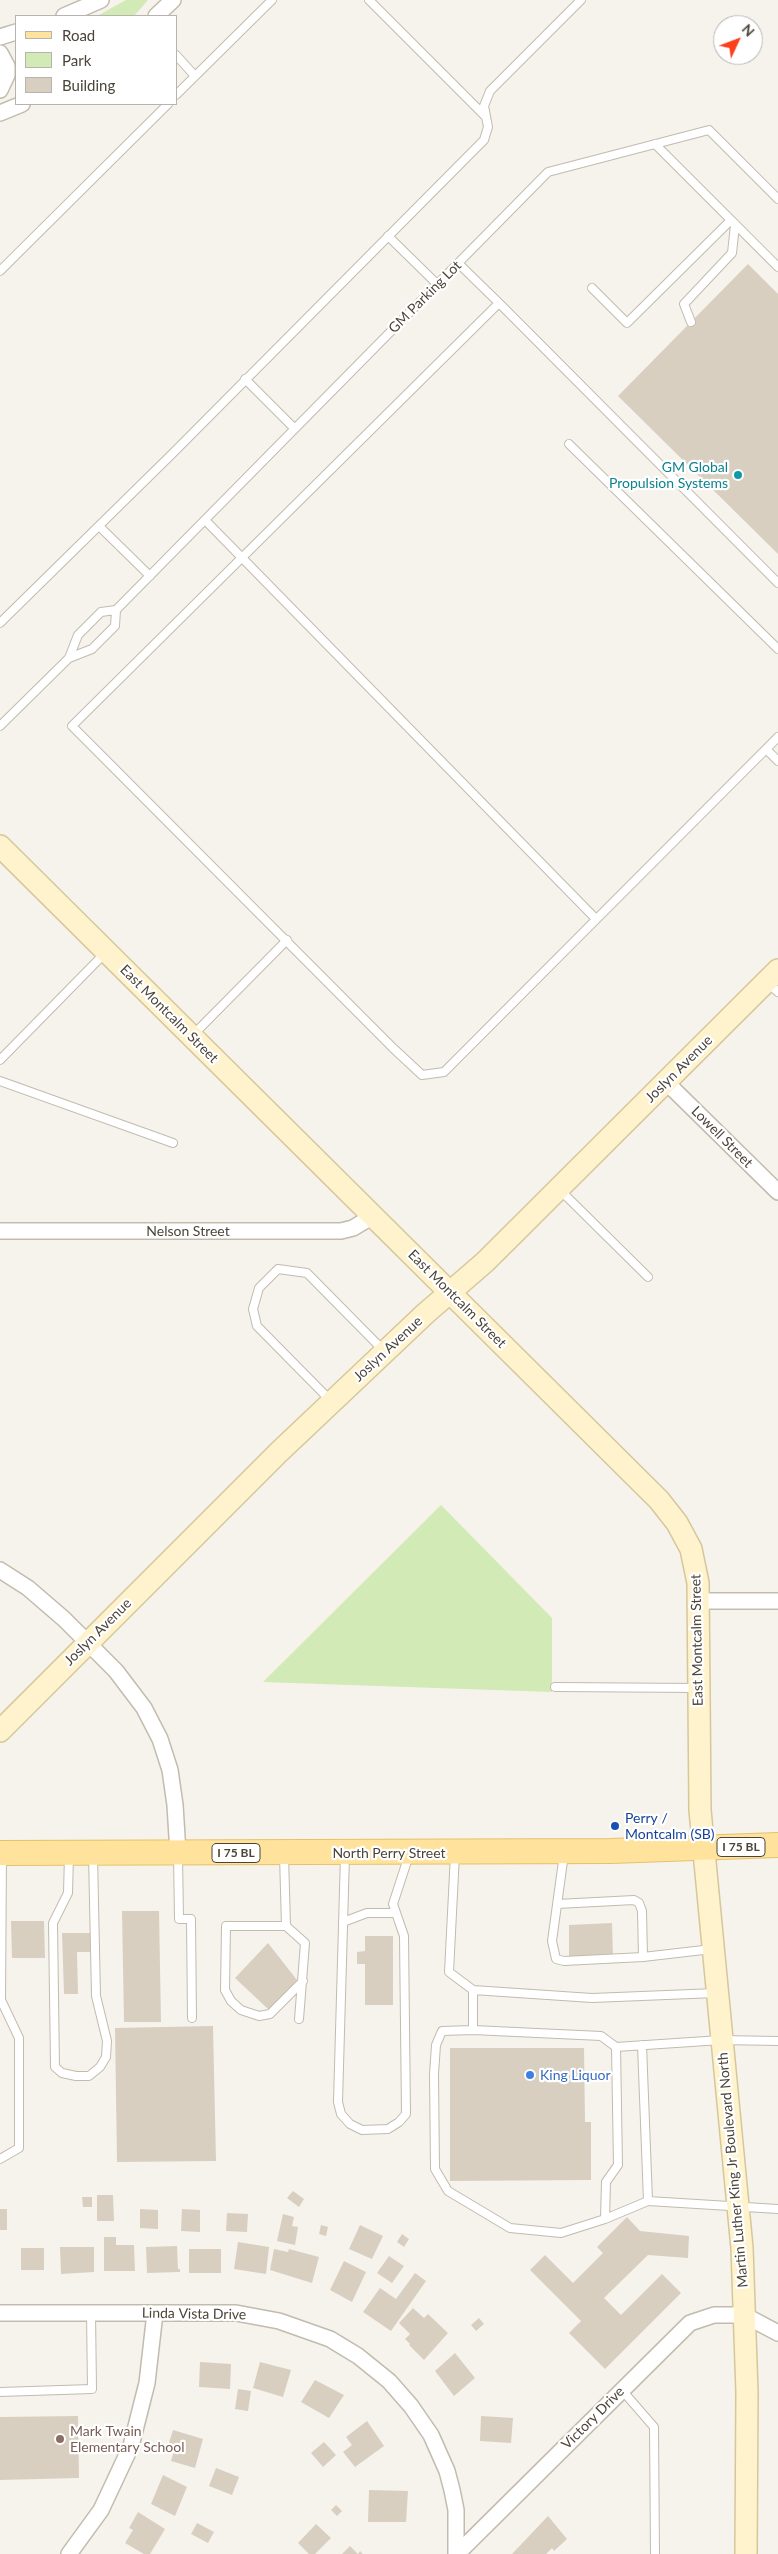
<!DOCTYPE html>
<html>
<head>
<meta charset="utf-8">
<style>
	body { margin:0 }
	#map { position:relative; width:778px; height:2554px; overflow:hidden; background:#f6f3ec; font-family:Lato,sans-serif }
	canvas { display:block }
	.legend { position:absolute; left:15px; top:15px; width:162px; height:90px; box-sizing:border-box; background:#fff; border:1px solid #b7b4b0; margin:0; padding:6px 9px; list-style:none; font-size:15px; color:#4b4439 }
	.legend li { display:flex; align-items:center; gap:10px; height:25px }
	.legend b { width:25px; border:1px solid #b7b4b0 }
	.north { position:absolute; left:713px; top:15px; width:50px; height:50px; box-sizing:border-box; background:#fff; border:1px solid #b7b4b0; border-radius:50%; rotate:47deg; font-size:14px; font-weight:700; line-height:20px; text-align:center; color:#4b4439 }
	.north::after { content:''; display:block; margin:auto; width:18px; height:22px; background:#fc3f1d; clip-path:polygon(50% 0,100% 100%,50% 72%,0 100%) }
</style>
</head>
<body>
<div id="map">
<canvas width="778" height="2554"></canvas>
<ul class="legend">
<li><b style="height:6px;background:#ffe39c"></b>Road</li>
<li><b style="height:14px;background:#d2eab5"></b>Park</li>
<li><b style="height:14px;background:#d8cfc1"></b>Building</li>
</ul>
<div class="north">N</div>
</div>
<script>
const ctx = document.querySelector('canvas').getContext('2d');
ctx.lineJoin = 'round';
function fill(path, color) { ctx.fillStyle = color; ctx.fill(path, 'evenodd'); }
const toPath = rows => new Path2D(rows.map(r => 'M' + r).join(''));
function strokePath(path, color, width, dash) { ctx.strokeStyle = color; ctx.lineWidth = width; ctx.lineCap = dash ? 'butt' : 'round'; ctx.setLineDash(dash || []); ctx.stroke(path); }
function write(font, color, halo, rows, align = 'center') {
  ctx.font = font + ' Lato,sans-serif'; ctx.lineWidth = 4.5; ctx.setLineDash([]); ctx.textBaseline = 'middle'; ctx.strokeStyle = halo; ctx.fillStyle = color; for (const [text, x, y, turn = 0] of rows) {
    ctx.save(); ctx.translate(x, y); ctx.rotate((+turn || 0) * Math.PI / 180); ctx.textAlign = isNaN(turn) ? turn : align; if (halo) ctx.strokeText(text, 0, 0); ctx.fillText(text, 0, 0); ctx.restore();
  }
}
fill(toPath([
	[126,0,148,0,134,16,97,16],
	[441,1505,552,1618,552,1692,263,1682]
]), '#d2eab5');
fill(toPath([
	[748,264,778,294,778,554,618,396],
	[122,1911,159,1911,161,2022,124,2022],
	[11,1921,44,1921,45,1958,12,1958],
	[612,1923,613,1957,569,1958,569,1925],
	[62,1933,91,1933,91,1952,77,1952,78,1994,64,1994],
	[365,1936,393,1936,393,2005,365,2005,365,1964,357,1964,357,1952,365,1951],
	[268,1943,297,1980,269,2010,235,1978],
	[213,2026,216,2161,117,2162,115,2028],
	[450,2048,584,2048,585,2122,591,2122,591,2180,450,2181],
	[293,2191,304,2199,299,2207,287,2198],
	[97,2195,113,2195,114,2221,97,2221],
	[82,2197,92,2197,92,2207,83,2207],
	[0,2209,7,2209,7,2230,0,2230],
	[140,2209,158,2210,158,2229,140,2228],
	[182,2209,200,2210,200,2232,181,2231],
	[227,2213,248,2214,247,2232,226,2231],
	[283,2214,294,2217,292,2226,298,2227,295,2245,277,2241],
	[627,2217,640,2231,689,2236,688,2258,648,2255,604,2298,621,2315,662,2274,681,2293,605,2369,569,2333,581,2321,530,2270,545,2255,573,2283,603,2253,597,2247],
	[321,2225,328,2227,326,2236,319,2234],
	[360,2225,383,2236,372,2259,349,2249],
	[402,2234,409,2239,404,2247,397,2242],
	[104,2237,116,2237,116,2245,134,2245,135,2271,104,2271],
	[238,2242,269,2247,266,2274,234,2269],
	[177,2246,178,2269,180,2269,180,2272,147,2273,146,2247],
	[60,2247,94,2247,94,2272,61,2274],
	[21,2248,44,2248,44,2270,21,2270],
	[189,2249,221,2249,221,2273,189,2273],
	[274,2249,288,2252,289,2249,319,2257,312,2283,270,2270],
	[389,2256,404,2266,392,2283,377,2273],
	[344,2261,366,2272,352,2302,330,2290],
	[415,2273,426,2281,391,2331,363,2312,380,2288,396,2299],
	[413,2308,424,2318,428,2314,448,2333,424,2360,409,2345,410,2344,405,2339,410,2334,399,2323],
	[479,2318,484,2324,476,2331,471,2325],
	[455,2353,475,2378,454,2396,435,2371],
	[200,2362,231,2364,230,2389,199,2387],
	[260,2362,291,2370,283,2397,253,2388],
	[315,2380,344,2395,329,2418,301,2402],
	[238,2389,251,2391,248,2411,235,2409],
	[78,2416,79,2478,0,2480,0,2417],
	[481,2416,513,2418,511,2443,480,2441],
	[367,2421,384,2446,355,2467,343,2452,352,2445,346,2437],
	[173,2430,203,2439,195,2468,171,2461,174,2451,167,2449],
	[324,2442,336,2455,323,2467,311,2453],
	[216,2468,239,2477,232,2495,209,2486],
	[163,2475,187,2487,175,2516,151,2504],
	[369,2490,408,2491,406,2522,368,2522],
	[336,2505,342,2511,337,2516,331,2510],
	[138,2512,165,2529,150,2554,144,2554,125,2543,133,2530,129,2528],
	[548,2516,567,2539,554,2551,552,2548,546,2554,512,2554],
	[197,2523,214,2532,208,2543,191,2534],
	[316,2524,331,2538,315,2554,309,2554,298,2543],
	[350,2546,358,2554,360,2551,363,2554,342,2554]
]), '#d8cfc1');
const lane = toPath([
	[369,0,486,117],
	[176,55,195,76],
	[176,95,272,0],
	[655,144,778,267],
	[388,236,437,284],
	[458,263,499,303,72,726,393,1048,422,1075,444,1072,778,737],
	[0,271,168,104],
	[592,288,627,323,731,220],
	[499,303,778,583],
	[691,322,684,304,732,253,735,225],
	[245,379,294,428],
	[569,444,778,649],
	[205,520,595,918],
	[99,526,150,576],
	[0,623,173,453,484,140,488,127,484,106,490,91,581,0],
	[69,658,92,649,115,626,116,610],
	[0,726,69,658,78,635,101,612,116,610,548,172,709,130,778,199],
	[766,749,778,761],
	[768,983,778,992],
	[193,1035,287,940],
	[0,1060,105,953],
	[0,1081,173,1143],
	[560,1190,648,1277],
	[330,1400,257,1326,253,1309,259,1288,278,1269,307,1273,384,1351],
	[555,1687,697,1688],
	[455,1854,449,1972,473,1990,592,1998,716,1993],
	[564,1854,552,1941,556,1959,564,1961,643,1957,712,1949],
	[69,1855,68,1893,53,1923,55,2067,62,2073,76,2076,89,2076,100,2067,106,2057,107,2041,96,1996,93,1855],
	[178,1855,179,1919,191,1919,192,2018],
	[284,1855,286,1926,226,1926,225,1990,231,2001,241,2010,259,2016,270,2014,303,1981],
	[345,1855,338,2102,341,2114,350,2124,362,2130,388,2129,399,2122,406,2114,404,1936,393,1904,409,1855],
	[557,1904,634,1900,639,1903,642,1911,643,1957],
	[343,1922,367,1913,395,1913],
	[286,1926,305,1943,299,2019],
	[473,2030,473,1990],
	[778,2041,721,2040,616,2047,618,2165,606,2182,605,2219,648,2201,778,2209],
	[642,2045,648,2201],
	[0,2159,19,2148,19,2038,1,2000,2,1856],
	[605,2219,561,2233,510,2228,448,2191,435,2169,434,2074,436,2045,442,2031,473,2030,601,2036,616,2047],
	[621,2389,654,2427,655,2554],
	[0,2392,92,2389,91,2313]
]);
const street = toPath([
	[64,16,101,0],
	[156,16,173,0],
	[0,37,16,32],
	[0,53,7,66,7,75,0,90],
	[0,113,22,104],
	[666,1082,778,1192],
	[0,1231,341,1231,353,1228,373,1216],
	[0,1570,28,1588,64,1619,116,1671,144,1708,160,1739,170,1770,175,1805,178,1853],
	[698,1601,778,1601],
	[0,2313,236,2313,279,2321,330,2339,358,2356,389,2381,411,2406,431,2435,447,2471,452,2490,456,2510,456,2554],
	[69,2554,101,2510,131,2446,147,2383,155,2313],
	[457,2554,690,2323,714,2315,744,2315,778,2333]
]);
const secondary = toPath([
	[0,846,659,1500,677,1523,691,1549,698,1583,700,1810,742,2248,747,2393,746,2554],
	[0,1731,279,1452,426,1313,485,1262,778,970]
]);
const primary = toPath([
	[0,1853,611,1851,778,1845]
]);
strokePath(lane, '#c2bbae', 10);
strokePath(street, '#c2bbae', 18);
strokePath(secondary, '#d6c79b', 24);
strokePath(primary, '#e6c16a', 26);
strokePath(lane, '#fff', 8);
strokePath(street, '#fff', 15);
strokePath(secondary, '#fff3cd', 21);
strokePath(primary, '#ffe39c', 24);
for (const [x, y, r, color] of [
	[738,475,5,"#0f9aa8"],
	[615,1826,5,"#1a4fb4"],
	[530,2075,5,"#3f7fe0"],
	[60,2439,5,"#8d6e63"]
]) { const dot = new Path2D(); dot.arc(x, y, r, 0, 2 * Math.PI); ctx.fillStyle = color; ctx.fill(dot); strokePath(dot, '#fff', 2); }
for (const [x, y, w] of [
	[741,1847,48],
	[236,1853,48]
]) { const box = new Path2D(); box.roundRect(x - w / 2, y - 9.5, w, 19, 4); ctx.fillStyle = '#fff'; ctx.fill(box); strokePath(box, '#4b4439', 1); }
write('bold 12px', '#4b4439', null, [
	["I 75 BL",741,1847],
	["I 75 BL",236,1853]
]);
write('14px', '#4b4439', '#fff', [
	["GM Parking Lot",425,297,-45],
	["East Montcalm Street",169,1014,45],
	["Joslyn Avenue",679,1069,-45],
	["Lowell Street",722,1137,45],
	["Nelson Street",188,1231],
	["East Montcalm Street",457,1299,45],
	["Joslyn Avenue",388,1349,-43],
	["Joslyn Avenue",98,1632,-45],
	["East Montcalm Street",697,1640,-91],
	["North Perry Street",389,1853],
	["Martin Luther King Jr Boulevard North",733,2170,-95],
	["Linda Vista Drive",194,2314,1],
	["Victory Drive",593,2418,-45]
]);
write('14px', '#0d838f', '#fff', [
	["GM Global",728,467],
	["Propulsion Systems",728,483]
], 'right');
write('14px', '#164399', '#fff', [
	["Perry /",625,1818],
	["Montcalm (SB)",625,1834]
], 'left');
write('14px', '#366cbe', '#fff', [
	["King Liquor",540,2075]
], 'left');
write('14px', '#785e54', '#fff', [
	["Mark Twain",70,2431],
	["Elementary School",70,2447]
], 'left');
</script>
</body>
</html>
